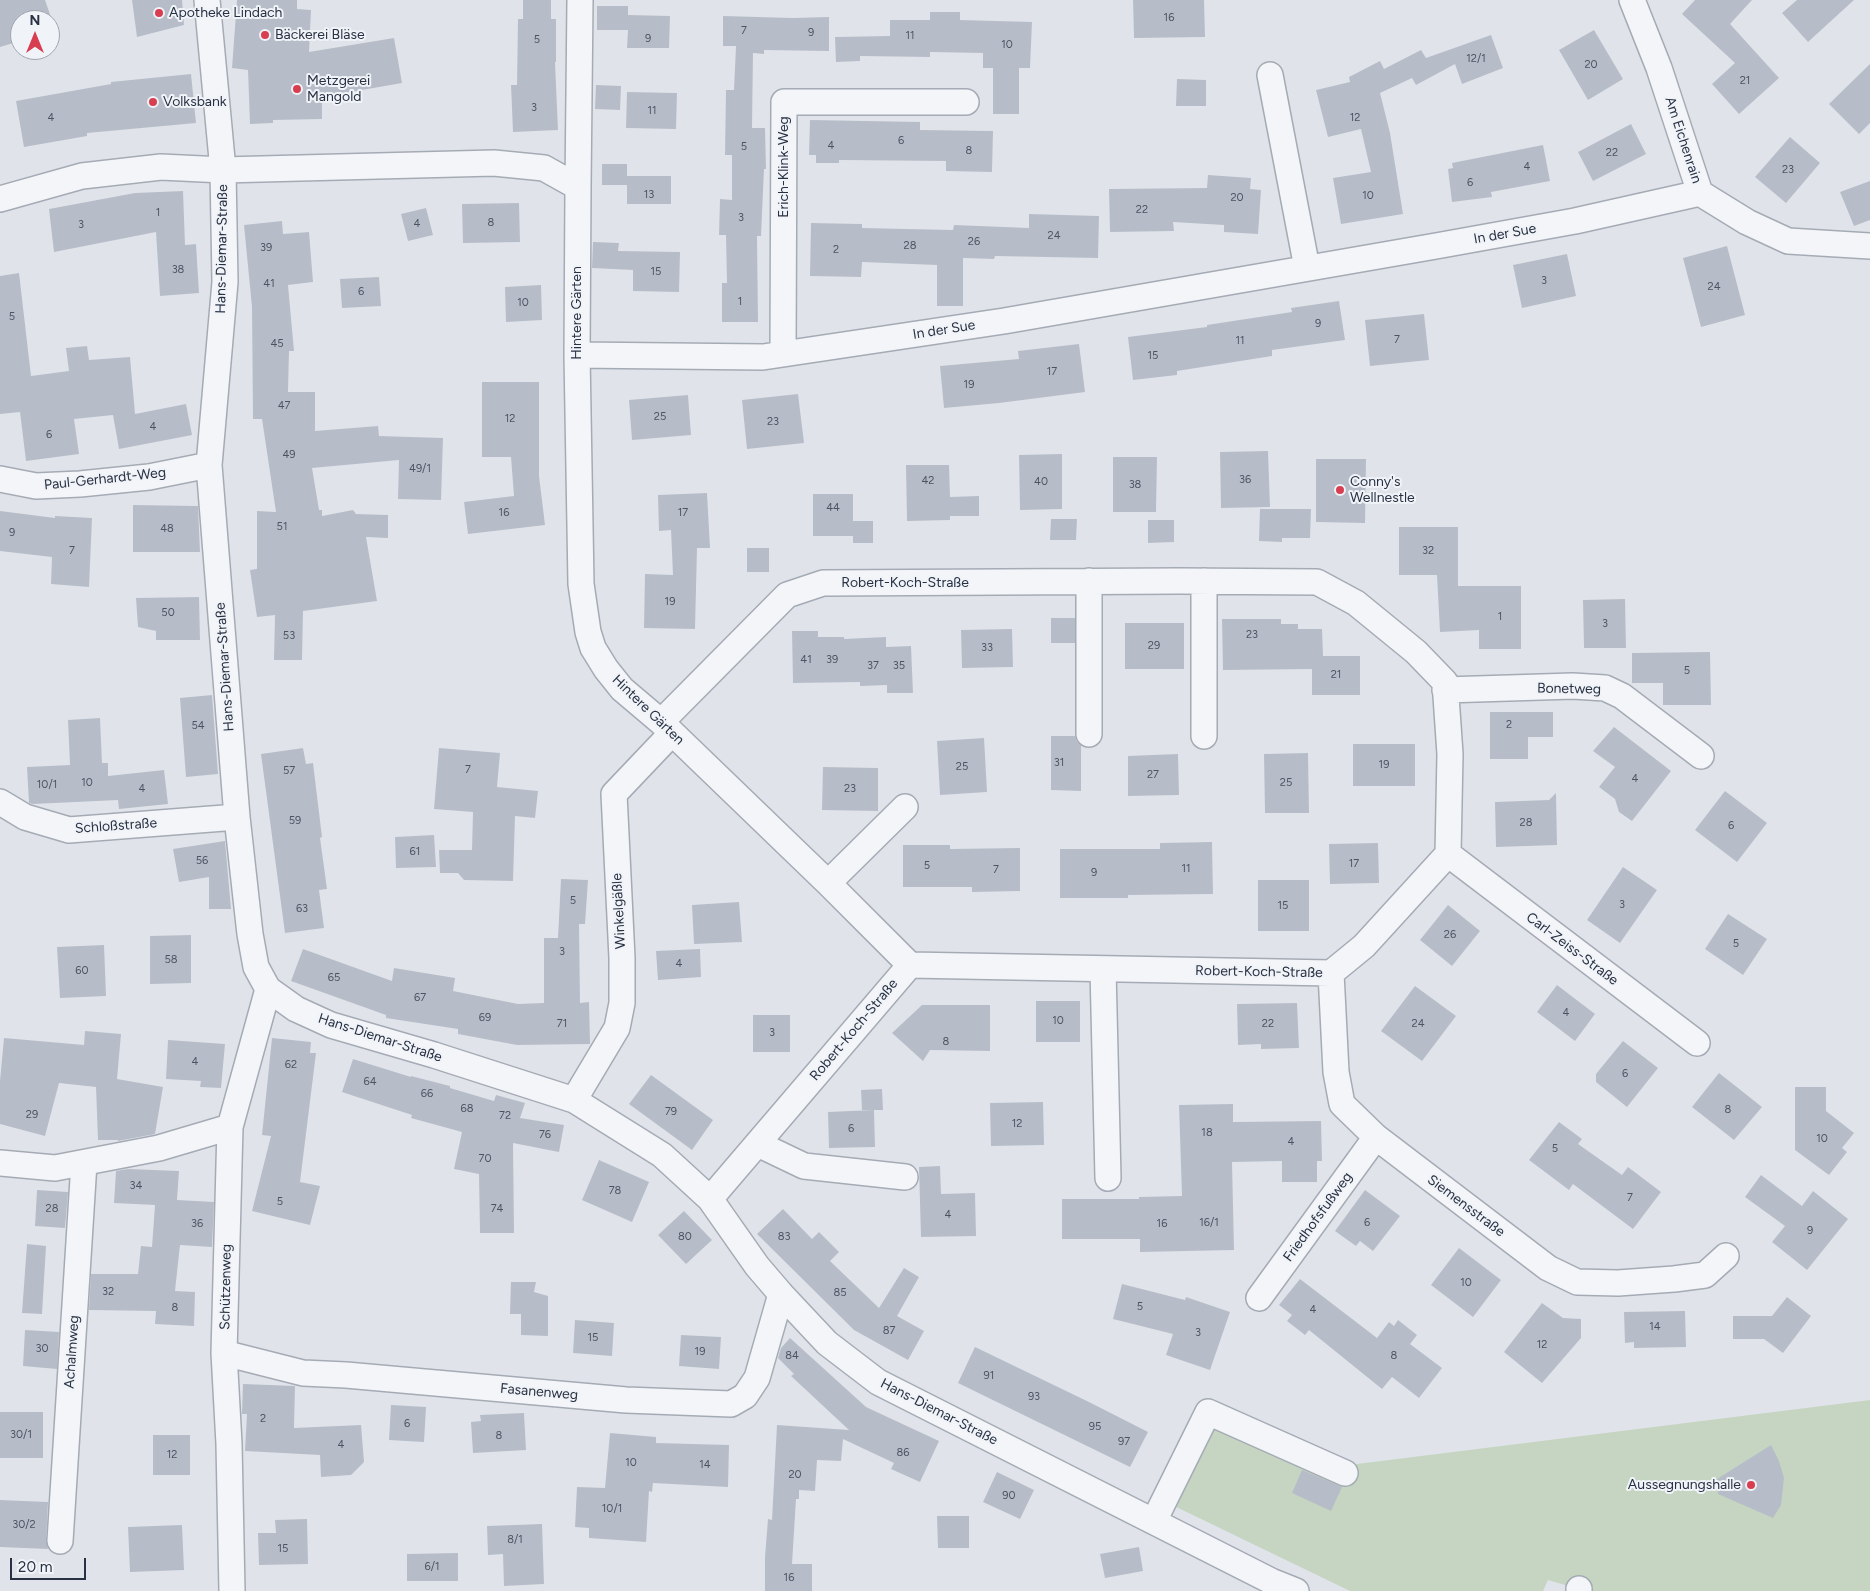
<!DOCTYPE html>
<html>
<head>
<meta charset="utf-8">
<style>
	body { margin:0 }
	#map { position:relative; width:1870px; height:1591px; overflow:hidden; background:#e0e4ea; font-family:Figtree,sans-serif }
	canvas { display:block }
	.north { position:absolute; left:10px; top:10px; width:50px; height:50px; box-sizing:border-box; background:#f0f3f7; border:1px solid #a0a5af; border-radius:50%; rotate:0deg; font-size:14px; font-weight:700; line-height:20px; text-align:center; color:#283143 }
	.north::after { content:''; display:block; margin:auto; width:18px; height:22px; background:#d73e50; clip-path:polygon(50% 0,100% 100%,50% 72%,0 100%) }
	.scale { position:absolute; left:10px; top:1558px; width:76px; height:22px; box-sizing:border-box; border:2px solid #283143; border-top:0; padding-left:6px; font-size:15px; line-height:18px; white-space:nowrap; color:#283143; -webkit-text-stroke:4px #f0f3f7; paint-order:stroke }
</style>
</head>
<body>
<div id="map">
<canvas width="1870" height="1591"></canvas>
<div class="north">N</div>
<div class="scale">20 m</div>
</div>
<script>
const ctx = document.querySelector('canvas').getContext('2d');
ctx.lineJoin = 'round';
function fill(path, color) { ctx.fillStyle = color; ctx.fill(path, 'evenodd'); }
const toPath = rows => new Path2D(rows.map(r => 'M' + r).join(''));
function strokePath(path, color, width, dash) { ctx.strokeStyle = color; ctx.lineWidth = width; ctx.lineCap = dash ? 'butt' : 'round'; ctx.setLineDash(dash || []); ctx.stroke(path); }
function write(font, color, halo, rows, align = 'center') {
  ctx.font = font + ' Figtree,sans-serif'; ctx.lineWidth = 4; ctx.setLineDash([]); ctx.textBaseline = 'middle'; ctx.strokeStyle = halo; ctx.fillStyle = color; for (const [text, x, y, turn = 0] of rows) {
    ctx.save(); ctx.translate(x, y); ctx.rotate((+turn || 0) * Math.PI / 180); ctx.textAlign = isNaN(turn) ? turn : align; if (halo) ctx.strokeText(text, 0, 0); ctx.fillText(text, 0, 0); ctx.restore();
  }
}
fill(toPath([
	[1870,1400,1870,1591,1585,1591,1548,1580,1543,1591,1350,1591,1168,1503,1206,1422,1349,1465]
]), '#c5d5c1');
fill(toPath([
	[0,0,45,0,52,20,20,20,20,41,0,47],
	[132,0,182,0,184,25,137,37],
	[237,0,297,0,297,9,311,10,309,52,394,38,402,83,322,97,322,119,273,120,273,123,250,124,248,70,232,68],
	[523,0,551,0,551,19,556,19,556,62,555,62,558,130,513,132,511,85,517,85,518,19,523,19],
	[1133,0,1204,0,1205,37,1134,38],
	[1695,0,1752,0,1730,24,1779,78,1739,114,1712,84,1735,63,1682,14],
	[1797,0,1854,0,1808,42,1782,13],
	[597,6,628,6,628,15,670,16,669,48,627,48,628,30,597,30],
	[930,12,960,12,960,20,1032,22,1030,68,1019,68,1019,114,993,114,993,68,983,68,983,53,930,52,930,57,860,56,860,61,836,62,835,37,890,36,890,20,930,20],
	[723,16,793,18,829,17,829,51,764,50,764,54,753,53,752,128,765,128,766,169,764,169,761,236,757,236,758,322,722,322,722,283,727,283,726,235,719,235,720,199,732,200,732,155,725,155,726,90,734,90,736,46,723,46],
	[1594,30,1623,79,1588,100,1559,50],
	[1491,35,1503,68,1462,84,1455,64,1416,85,1412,78,1380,93,1390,133,1403,214,1341,224,1333,178,1371,172,1361,129,1328,137,1316,90,1350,82,1349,77,1380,61,1384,69,1421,50,1426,58],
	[1870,64,1870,123,1859,134,1829,104],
	[191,74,196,123,87,133,87,136,24,147,16,101,111,84,111,82],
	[1177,79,1206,80,1206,106,1176,106],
	[596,85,621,86,620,110,595,109],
	[627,92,677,93,676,129,626,128],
	[810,120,920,122,920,130,993,131,992,172,946,171,946,161,839,160,839,163,816,163,816,155,809,155],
	[1631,124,1646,154,1593,181,1578,152],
	[1790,137,1820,163,1786,203,1755,177],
	[1543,145,1550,181,1491,192,1492,197,1452,202,1448,169,1453,168,1452,163],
	[602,164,627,164,627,176,671,176,671,204,627,204,627,185,602,185],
	[1208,175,1251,178,1250,189,1261,190,1258,234,1224,232,1224,225,1173,222,1174,231,1110,232,1109,189,1207,188],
	[1870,181,1870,220,1854,226,1840,192],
	[183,191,185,245,196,244,199,293,160,296,156,232,54,252,49,209,135,193],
	[519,203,520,242,463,243,462,204],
	[426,208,433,235,408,241,401,214],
	[1029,214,1099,216,1098,258,995,256,994,259,963,258,963,306,937,306,937,265,862,262,861,277,810,276,811,223,862,224,862,228,953,230,954,225,1029,228],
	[282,221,283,234,309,232,313,282,288,285,294,351,289,351,288,392,315,392,315,431,378,426,379,436,443,438,441,500,398,499,399,460,312,468,319,510,322,510,322,516,353,510,356,514,388,515,388,538,366,537,377,601,303,611,302,660,274,660,275,615,257,617,250,570,257,569,257,511,276,512,262,419,253,419,252,307,244,225],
	[593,242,619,243,618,251,680,252,679,292,633,291,633,270,592,268],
	[1727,246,1745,315,1701,327,1683,258],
	[1567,254,1576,296,1522,308,1513,265],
	[19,273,31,376,69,371,66,348,87,346,89,360,130,357,135,414,186,404,192,435,119,449,113,415,74,419,79,454,26,461,20,412,0,414,0,276],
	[379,277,381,306,342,308,340,279],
	[541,285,542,320,506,322,505,287],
	[1339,301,1345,340,1272,350,1272,356,1177,371,1177,375,1133,380,1128,337,1207,327,1207,325,1292,312,1291,308],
	[1424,314,1429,360,1370,366,1365,320],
	[1079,344,1085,392,999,403,944,408,940,366,1019,359,1018,351],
	[482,382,539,382,539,476,545,525,468,534,464,502,514,496,511,457,482,457],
	[798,394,804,443,747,449,742,400],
	[688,395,691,435,632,440,629,400],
	[1268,451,1270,507,1221,508,1220,452],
	[1062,454,1062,509,1020,510,1019,455],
	[1113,457,1157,457,1156,512,1113,512],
	[1316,459,1366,459,1365,523,1316,522],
	[906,465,949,465,950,497,979,496,979,516,950,516,950,520,907,521],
	[707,493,710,548,697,548,695,629,644,628,645,574,673,575,671,530,659,531,658,495],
	[813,494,853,494,853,521,873,521,873,543,853,543,853,536,813,536],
	[133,505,198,506,200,552,133,552],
	[1260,509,1311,509,1310,538,1282,538,1282,542,1259,541],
	[0,511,55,518,55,516,92,518,89,587,51,584,52,557,0,551],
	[1051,519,1077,519,1076,540,1050,540],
	[1148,520,1174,520,1174,542,1148,543],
	[1399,527,1458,527,1458,586,1521,586,1521,649,1479,649,1479,630,1440,632,1437,575,1399,575],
	[747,548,769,548,769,572,747,572],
	[199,597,200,640,156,640,156,631,138,627,136,598],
	[1625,599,1626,648,1584,648,1583,600],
	[1051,618,1075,618,1075,643,1051,643],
	[1222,619,1281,619,1281,624,1298,624,1298,629,1322,629,1323,656,1360,656,1360,695,1312,695,1312,669,1223,670],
	[1125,623,1184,623,1184,669,1125,669],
	[1012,629,1013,667,962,668,961,630],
	[792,631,818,631,818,637,844,637,844,639,886,637,886,647,911,646,913,693,887,693,887,685,860,686,860,682,793,683],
	[1710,652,1711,705,1663,705,1663,683,1632,683,1632,653],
	[212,695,218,774,186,777,180,698],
	[1490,712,1553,712,1553,737,1528,737,1528,759,1490,759],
	[100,718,102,763,108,763,108,776,164,770,168,804,119,809,118,800,33,804,29,803,27,767,70,765,68,720],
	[1614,727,1671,771,1632,821,1619,812,1615,799,1599,787,1615,767,1593,751],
	[1051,736,1075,736,1077,742,1081,745,1081,791,1051,790],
	[984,738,987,792,940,795,937,741],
	[1353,744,1415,744,1415,786,1353,786],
	[303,748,306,764,313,763,322,837,320,838,327,889,319,890,324,928,285,933,261,754],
	[439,748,500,753,497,787,538,791,535,818,515,816,513,881,464,880,458,873,440,873,439,850,472,850,473,812,434,809],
	[1308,753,1309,813,1265,813,1264,754],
	[1178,754,1179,795,1128,796,1128,756],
	[823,767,878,768,878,811,822,810],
	[1725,791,1767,823,1737,862,1695,830],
	[1556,793,1557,845,1496,847,1495,802,1549,800],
	[434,835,436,867,396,868,395,837],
	[225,841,231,909,209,909,209,877,179,882,173,849],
	[1212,842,1213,894,1128,895,1128,898,1060,898,1060,849,1160,849,1160,843],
	[1378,843,1379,883,1330,884,1329,844],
	[903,845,950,845,950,849,1020,848,1020,891,972,892,972,887,903,887],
	[1623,867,1657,890,1620,943,1587,920],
	[561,879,588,880,585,924,579,924,580,1003,589,1002,590,1044,517,1045,458,1034,458,1029,386,1018,386,1015,291,981,303,949,392,981,394,968,455,978,453,991,518,1004,544,1003,544,938,558,938],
	[1258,880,1309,880,1309,931,1258,931],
	[739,902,742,942,694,944,692,905],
	[1448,905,1480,931,1452,966,1420,940],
	[1728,914,1767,939,1743,975,1705,949],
	[191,935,191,983,150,984,150,936],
	[104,945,106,996,60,998,57,947],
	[700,949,701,977,658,980,656,951],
	[1557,985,1595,1014,1575,1041,1537,1012],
	[1415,986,1456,1016,1422,1061,1381,1031],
	[1036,1001,1080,1001,1080,1042,1036,1042],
	[1297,1003,1299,1048,1261,1049,1261,1044,1238,1045,1237,1004],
	[922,1005,990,1005,990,1051,930,1050,923,1061,892,1033],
	[753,1015,790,1015,790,1052,753,1052],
	[85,1031,121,1034,117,1079,163,1087,155,1134,118,1141,118,1140,98,1140,96,1087,59,1083,45,1136,0,1124,0,1081,4,1038,84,1045],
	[272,1038,311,1042,310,1053,316,1053,300,1182,320,1186,310,1225,252,1211,271,1136,262,1135],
	[168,1040,225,1044,221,1088,200,1087,201,1081,166,1079],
	[1623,1041,1658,1068,1627,1107,1596,1082,1596,1074],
	[353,1059,411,1077,411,1076,450,1086,450,1088,494,1101,496,1095,525,1103,520,1118,564,1125,559,1152,513,1143,514,1233,480,1233,479,1174,454,1169,462,1132,411,1118,412,1115,342,1092],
	[1719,1073,1762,1107,1734,1140,1692,1107],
	[651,1075,713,1120,692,1150,629,1104],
	[1795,1087,1826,1087,1826,1111,1854,1133,1842,1148,1847,1152,1829,1175,1795,1150],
	[882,1089,883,1110,862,1110,861,1090],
	[1043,1102,1044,1145,991,1146,990,1103],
	[1233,1104,1233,1122,1321,1121,1322,1161,1317,1161,1317,1182,1282,1182,1282,1161,1232,1162,1234,1250,1140,1252,1140,1239,1062,1239,1062,1199,1139,1199,1139,1197,1182,1196,1179,1105],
	[874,1110,875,1147,829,1148,828,1112],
	[1559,1122,1582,1139,1578,1144,1622,1175,1628,1167,1661,1192,1633,1229,1573,1184,1569,1190,1529,1160],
	[599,1160,649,1182,632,1222,582,1200],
	[940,1166,941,1194,975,1193,976,1236,921,1237,919,1167],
	[128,1169,179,1171,177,1200,214,1202,212,1247,180,1245,175,1291,195,1292,194,1326,155,1324,156,1311,89,1310,91,1274,138,1274,141,1246,152,1247,155,1205,114,1203,116,1171],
	[1761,1175,1802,1206,1813,1191,1848,1219,1807,1270,1772,1242,1785,1226,1745,1197],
	[37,1190,68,1192,65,1228,35,1226],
	[1365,1190,1400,1216,1373,1251,1360,1241,1356,1246,1335,1231],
	[783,1209,812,1239,819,1232,839,1252,830,1261,879,1308,904,1268,919,1277,897,1316,924,1331,908,1360,854,1330,757,1234],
	[684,1211,712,1240,686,1264,658,1235],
	[27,1244,46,1246,42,1314,22,1313],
	[1459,1248,1501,1280,1473,1317,1431,1285],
	[1300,1279,1377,1338,1389,1322,1394,1326,1398,1320,1417,1335,1410,1344,1442,1368,1419,1398,1392,1377,1382,1389,1309,1330,1305,1335,1287,1321,1292,1315,1279,1305],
	[511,1282,536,1282,534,1292,548,1296,548,1336,521,1335,521,1314,510,1314],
	[1122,1284,1185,1300,1186,1297,1230,1312,1210,1370,1166,1355,1173,1334,1113,1319],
	[1787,1297,1811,1316,1783,1353,1764,1339,1733,1339,1733,1316,1772,1316],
	[1542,1303,1563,1318,1581,1319,1581,1338,1542,1383,1504,1352],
	[1685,1311,1686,1347,1634,1348,1634,1342,1625,1343,1624,1312],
	[575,1320,614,1323,612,1356,573,1353],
	[25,1330,59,1332,57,1369,23,1366],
	[681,1335,721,1337,719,1369,679,1366],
	[790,1338,866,1407,939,1441,920,1482,891,1469,894,1463,843,1439,841,1461,817,1460,815,1491,799,1490,799,1499,796,1499,792,1564,812,1564,812,1591,765,1591,765,1557,768,1519,772,1520,777,1425,849,1430,791,1376,794,1374,778,1358,781,1348],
	[975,1347,1089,1402,1148,1432,1130,1467,958,1383],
	[243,1384,295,1386,294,1428,361,1425,364,1462,351,1475,321,1477,320,1455,245,1451,247,1414,242,1414],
	[391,1405,426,1407,424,1442,389,1440],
	[0,1412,43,1412,43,1458,0,1458],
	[524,1413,526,1450,473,1453,471,1422,481,1421,480,1415],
	[610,1433,656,1437,656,1443,729,1445,728,1487,653,1483,652,1492,649,1491,646,1542,589,1538,589,1528,575,1527,577,1487,605,1488],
	[153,1435,190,1435,190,1475,153,1475],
	[1771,1445,1779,1461,1784,1478,1781,1505,1773,1518,1718,1494,1717,1479],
	[1302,1470,1342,1487,1331,1511,1292,1493],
	[997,1472,1034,1490,1020,1519,983,1502],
	[0,1500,48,1502,46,1540,48,1549,0,1547],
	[937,1516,969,1516,969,1548,938,1548],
	[307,1519,308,1564,259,1565,258,1533,276,1533,275,1520],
	[542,1524,544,1584,504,1586,503,1554,488,1555,487,1526],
	[182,1525,184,1570,130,1572,128,1527],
	[1139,1547,1143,1571,1105,1578,1100,1554],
	[458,1553,458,1581,407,1581,407,1554]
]), '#b7bdc8');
const minor = toPath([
	[207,0,223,170,225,282,209,465,237,817,250,934,256,967,268,989,296,1009,331,1025,434,1055,574,1100,662,1155,710,1199,757,1266,781,1294,827,1343,878,1382,1271,1581,1296,1591],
	[1632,0,1659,68,1700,193,1747,222,1788,241,1870,246],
	[1270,75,1307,268],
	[578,187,580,0],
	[0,199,82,176,161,167,223,170,494,163,544,168,578,187,577,355,581,584,588,632,593,648,606,669,622,689,661,722,828,883,910,965],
	[783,354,784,102,966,102],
	[577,355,763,357,1004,321,1436,246,1575,221,1700,193],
	[0,479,36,486,80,484,149,477,209,465],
	[1089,581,1089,734],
	[1204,581,1204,736],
	[1445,690,1573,686,1605,688,1622,696,1701,756],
	[661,722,787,595,823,583,1179,581,1317,582,1356,603,1416,652,1445,682,1450,754,1448,854,1364,946,1331,973,910,965],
	[0,802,25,817,69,830,237,817],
	[1448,854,1697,1043],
	[828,883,905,807],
	[1103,969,1108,1178],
	[1331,973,1336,1072,1342,1104,1376,1137,1548,1268,1577,1282,1618,1283,1674,1279,1705,1275,1726,1256],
	[574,1100,617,1028,622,1003,622,958,614,794,672,733],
	[758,1144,804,1166,905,1177],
	[0,1163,55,1168,159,1148,230,1127],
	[710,1199,910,965],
	[1259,1298,1376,1137],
	[224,1353,303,1373,346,1375,626,1400,731,1404,745,1396,757,1378,781,1294],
	[1154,1521,1208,1412,1345,1473],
	[60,1541,84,1163],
	[232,1591,229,1444,224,1353,230,1127,268,989],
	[1579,1591,1579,1589]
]);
strokePath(minor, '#a5abb5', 28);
strokePath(minor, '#f4f5f8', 25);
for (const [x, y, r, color] of [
	[159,13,5,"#d73e50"],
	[265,35,5,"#d73e50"],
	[297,89,5,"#d73e50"],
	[153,102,5,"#d73e50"],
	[1340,490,5,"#d73e50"],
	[1751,1485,5,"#d73e50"]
]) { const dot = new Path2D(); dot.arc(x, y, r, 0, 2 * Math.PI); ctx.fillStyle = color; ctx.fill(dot); strokePath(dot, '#f0f3f7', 2); }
write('11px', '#4c5464', null, [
	["16",1169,18],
	["7",744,31],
	["9",811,33],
	["11",910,36],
	["9",648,39],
	["5",537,40],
	["10",1007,45],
	["12/1",1476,59],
	["20",1591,65],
	["21",1745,81],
	["3",534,108],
	["11",652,111],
	["4",51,118],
	["12",1355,118],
	["6",901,141],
	["4",831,146],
	["5",744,147],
	["8",969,151],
	["22",1612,153],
	["4",1527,167],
	["23",1788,170],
	["6",1470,183],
	["13",649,195],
	["10",1368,196],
	["20",1237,198],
	["22",1142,210],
	["1",158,213],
	["3",741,218],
	["8",491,223],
	["4",417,224],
	["3",81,225],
	["24",1054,236],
	["26",974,242],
	["28",910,246],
	["39",266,248],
	["2",836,250],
	["38",178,270],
	["15",656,272],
	["3",1544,281],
	["41",269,284],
	["24",1714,287],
	["6",361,292],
	["1",740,302],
	["10",523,303],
	["5",12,317],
	["9",1318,324],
	["7",1397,340],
	["11",1240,341],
	["45",277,344],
	["15",1153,356],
	["17",1052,372],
	["19",969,385],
	["47",284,406],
	["25",660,417],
	["12",510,419],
	["23",773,422],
	["4",153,427],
	["6",49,435],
	["49",289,455],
	["49/1",420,469],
	["36",1245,480],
	["42",928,481],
	["40",1041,482],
	["38",1135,485],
	["44",833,508],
	["16",504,513],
	["17",683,513],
	["51",282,527],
	["48",167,529],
	["9",12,533],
	["7",72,551],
	["32",1428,551],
	["19",670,602],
	["50",168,613],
	["1",1500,617],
	["3",1605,624],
	["23",1252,635],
	["53",289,636],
	["29",1154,646],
	["33",987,648],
	["41",806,660],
	["39",832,660],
	["37",873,666],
	["35",899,666],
	["5",1687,671],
	["21",1336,675],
	["2",1509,725],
	["54",198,726],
	["31",1059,763],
	["19",1384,765],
	["25",962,767],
	["7",468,770],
	["57",289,771],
	["27",1153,775],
	["4",1635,779],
	["10",87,783],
	["25",1286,783],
	["10/1",47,785],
	["4",142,789],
	["23",850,789],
	["59",295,821],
	["28",1526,823],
	["6",1731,826],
	["61",415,852],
	["56",202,861],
	["17",1354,864],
	["5",927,866],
	["11",1186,869],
	["7",996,870],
	["9",1094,873],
	["5",573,901],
	["3",1622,905],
	["15",1283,906],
	["63",302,909],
	["26",1450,935],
	["5",1736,944],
	["3",562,952],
	["58",171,960],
	["4",679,964],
	["60",82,971],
	["65",334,978],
	["67",420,998],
	["4",1566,1013],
	["69",485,1018],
	["10",1058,1021],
	["71",562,1024],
	["22",1268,1024],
	["24",1418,1024],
	["3",772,1033],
	["8",946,1042],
	["4",195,1062],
	["62",291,1065],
	["6",1625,1074],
	["64",370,1082],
	["66",427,1094],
	["68",467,1109],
	["8",1728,1110],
	["79",671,1112],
	["29",32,1115],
	["72",505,1116],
	["12",1017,1124],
	["6",851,1129],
	["18",1207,1133],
	["76",545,1135],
	["10",1822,1139],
	["4",1291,1142],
	["5",1555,1149],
	["70",485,1159],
	["34",136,1186],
	["78",615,1191],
	["7",1630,1198],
	["5",280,1202],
	["28",52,1209],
	["74",497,1209],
	["4",948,1215],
	["16/1",1209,1223],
	["6",1367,1223],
	["36",197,1224],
	["16",1162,1224],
	["9",1810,1231],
	["80",685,1237],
	["83",784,1237],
	["10",1466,1283],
	["32",108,1292],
	["85",840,1293],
	["5",1140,1307],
	["8",175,1308],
	["4",1313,1310],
	["14",1655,1327],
	["87",889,1331],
	["3",1198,1333],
	["15",593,1338],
	["12",1542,1345],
	["30",42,1349],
	["19",700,1352],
	["84",792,1356],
	["8",1394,1356],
	["91",989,1376],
	["93",1034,1397],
	["2",263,1419],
	["6",407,1424],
	["95",1095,1427],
	["30/1",21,1435],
	["8",499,1436],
	["97",1124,1442],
	["4",341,1445],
	["86",903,1453],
	["12",172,1455],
	["10",631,1463],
	["14",705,1465],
	["20",795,1475],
	["90",1009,1496],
	["10/1",612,1509],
	["30/2",24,1525],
	["8/1",515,1540],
	["15",283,1549],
	["6/1",432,1567],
	["16",789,1578]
]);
write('14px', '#283143', '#f0f3f7', [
	["Apotheke Lindach",169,13],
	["Bäckerei Bläse",275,35],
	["Metzgerei",307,81],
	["Mangold",307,97],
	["Volksbank",163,102],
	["Conny's",1350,482],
	["Wellnestle",1350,498],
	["Aussegnungshalle",1741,1485,"right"]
], 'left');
write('14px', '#283143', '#f0f3f7', [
	["Am Eichenrain",1683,140,72],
	["Erich-Klink-Weg",784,167,-90],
	["In der Sue",1505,234,-10],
	["Hans-Diemar-Straße",222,249,-89],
	["Hintere Gärten",577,313,-90],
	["In der Sue",944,330,-9],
	["Paul-Gerhardt-Weg",105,479,-6],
	["Robert-Koch-Straße",905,583],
	["Hans-Diemar-Straße",225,667,-94],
	["Bonetweg",1569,689,1],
	["Hintere Gärten",648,710,44],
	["Schloßstraße",116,826,-4],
	["Winkelgäßle",619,911,-93],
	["Carl-Zeiss-Straße",1572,949,37],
	["Robert-Koch-Straße",1259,972,1],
	["Robert-Koch-Straße",854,1030,-50],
	["Hans-Diemar-Straße",380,1038,18],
	["Siemensstraße",1466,1206,37],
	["Friedhofsfußweg",1318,1217,-54],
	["Schützenweg",226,1287,-89],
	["Achalmweg",72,1352,-86],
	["Fasanenweg",539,1392,5],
	["Hans-Diemar-Straße",939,1412,27]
]);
</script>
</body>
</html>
